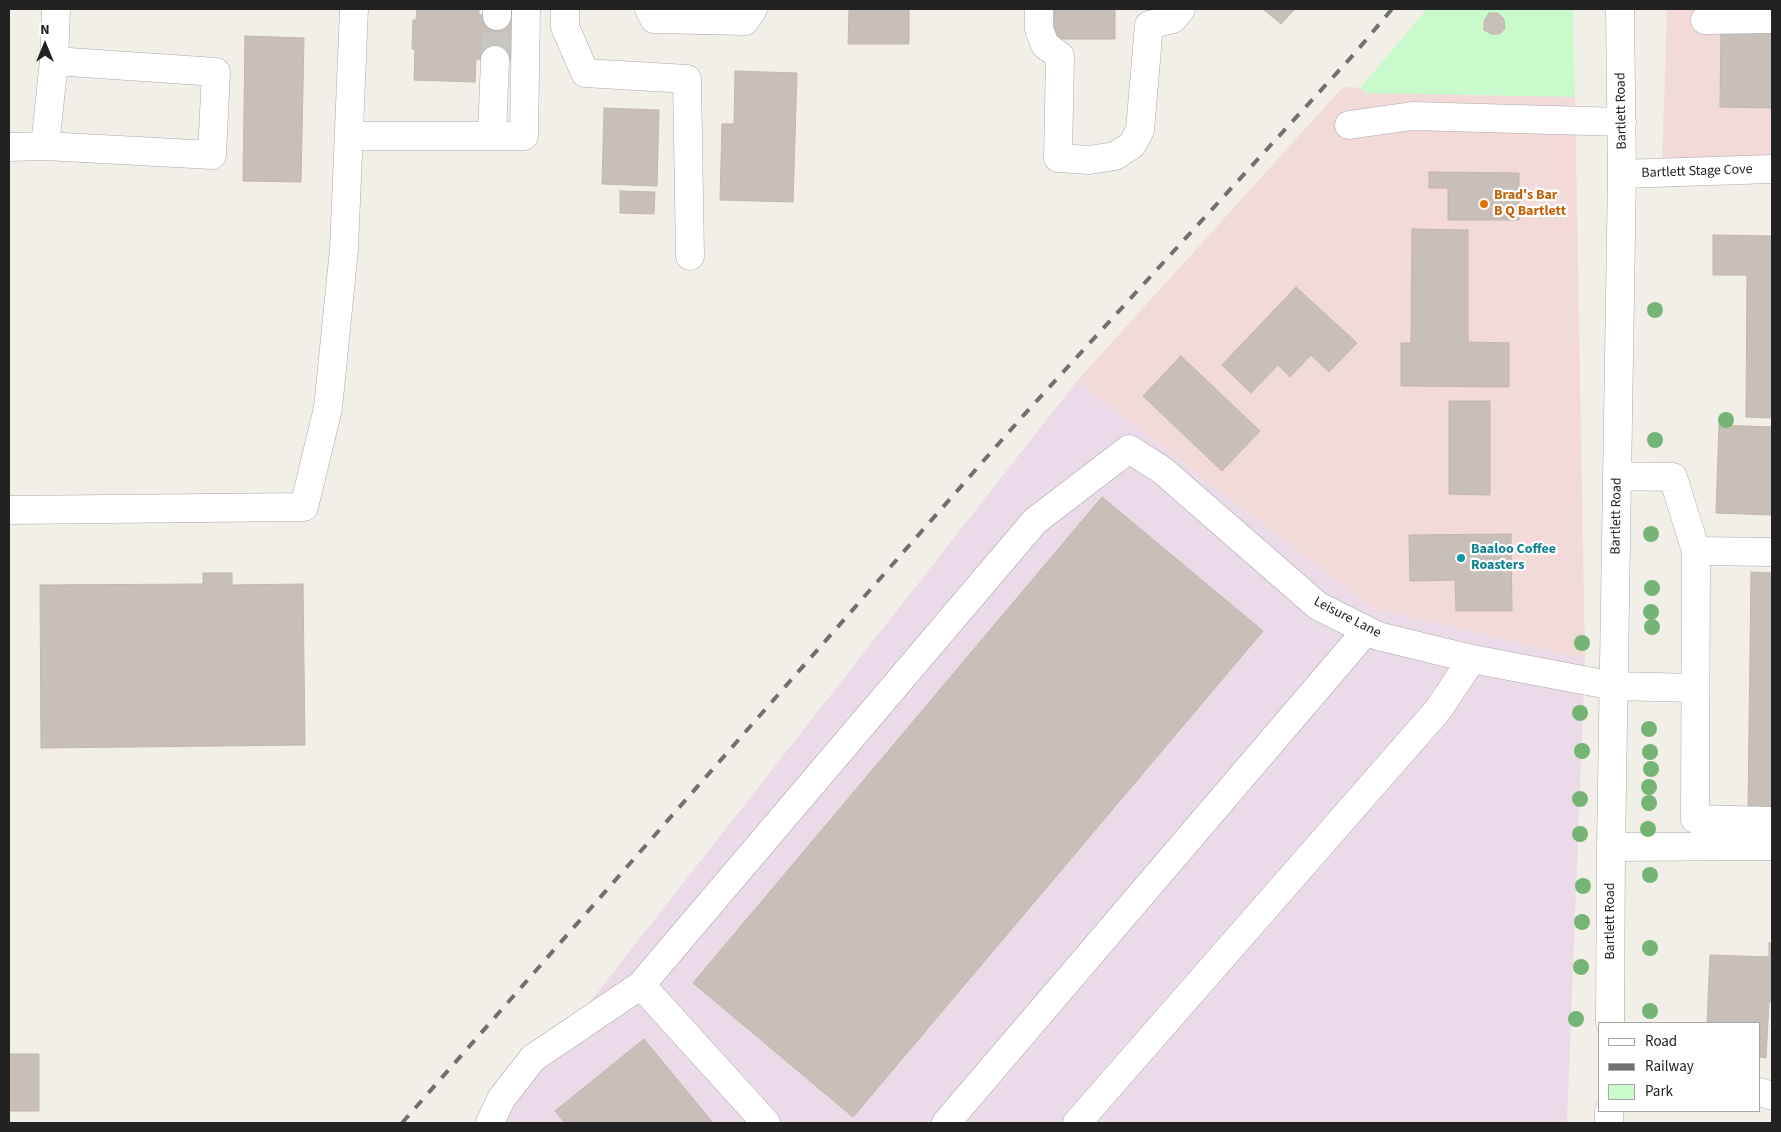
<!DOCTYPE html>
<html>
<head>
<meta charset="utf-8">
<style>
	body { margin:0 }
	#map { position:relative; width:1781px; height:1132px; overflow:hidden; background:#f2efe9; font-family:"Source Sans 3",sans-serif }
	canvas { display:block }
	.frame { position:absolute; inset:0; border:10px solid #222; pointer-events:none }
	.legend { position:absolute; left:1598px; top:1022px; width:162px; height:90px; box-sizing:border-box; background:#fff; border:1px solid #a7a7a7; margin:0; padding:6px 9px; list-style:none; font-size:15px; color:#222 }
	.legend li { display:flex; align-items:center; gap:10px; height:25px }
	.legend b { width:25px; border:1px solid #a7a7a7 }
	.north { position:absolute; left:20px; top:20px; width:50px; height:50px; -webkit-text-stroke:4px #fff; paint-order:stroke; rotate:0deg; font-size:14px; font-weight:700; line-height:20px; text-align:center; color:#222 }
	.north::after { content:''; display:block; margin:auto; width:18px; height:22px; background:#222; clip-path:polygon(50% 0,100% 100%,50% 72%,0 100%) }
</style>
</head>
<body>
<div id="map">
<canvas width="1781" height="1132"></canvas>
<div class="frame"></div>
<ul class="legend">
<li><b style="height:6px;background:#fff"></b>Road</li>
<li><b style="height:6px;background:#707070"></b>Railway</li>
<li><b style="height:14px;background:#c8facc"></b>Park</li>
</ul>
<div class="north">N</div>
</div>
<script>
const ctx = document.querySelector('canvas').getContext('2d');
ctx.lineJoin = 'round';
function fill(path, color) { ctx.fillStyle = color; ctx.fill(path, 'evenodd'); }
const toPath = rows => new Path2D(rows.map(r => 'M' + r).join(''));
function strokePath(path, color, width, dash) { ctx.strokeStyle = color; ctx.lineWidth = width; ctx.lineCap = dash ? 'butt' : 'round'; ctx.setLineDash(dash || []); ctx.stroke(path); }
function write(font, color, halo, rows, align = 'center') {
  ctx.font = font + ' "Source Sans 3",sans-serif'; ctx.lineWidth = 4.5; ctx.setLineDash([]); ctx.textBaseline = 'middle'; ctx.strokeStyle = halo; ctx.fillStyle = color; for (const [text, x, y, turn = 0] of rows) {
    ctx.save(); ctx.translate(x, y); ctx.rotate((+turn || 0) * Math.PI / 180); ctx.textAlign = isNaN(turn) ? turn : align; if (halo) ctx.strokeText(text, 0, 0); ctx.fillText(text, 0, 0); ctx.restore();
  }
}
fill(toPath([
	[1667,9,1772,9,1772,162,1662,166],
	[1343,87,1575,97,1585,659,1372,608,1077,381]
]), '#f2dad9');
fill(toPath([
	[1077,381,1372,608,1585,659,1567,1123,495,1123]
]), '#ebdbe8');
fill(toPath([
	[1427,9,1573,9,1575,97,1367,93,1360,88]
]), '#c8facc');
const building = toPath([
	[417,9,479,9,479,15,517,16,516,60,476,59,475,82,414,80,415,49,412,49,413,20,416,20,417,9],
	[849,9,909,9,909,44,848,44,849,9],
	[1054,9,1115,9,1115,39,1054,39,1054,9],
	[1263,9,1295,9,1281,24,1263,9],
	[1489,13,1498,13,1504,19,1505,28,1500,34,1491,34,1484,30,1484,21,1489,13],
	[1721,26,1772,27,1772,108,1720,107,1721,26],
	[245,36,304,38,301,182,243,181,245,36],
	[735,71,797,73,793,202,720,200,722,124,734,124,735,71],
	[604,108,659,110,657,186,602,184,604,108],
	[1429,172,1519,173,1519,220,1448,220,1448,188,1429,188,1429,172],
	[620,191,655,192,654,214,620,213,620,191],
	[1412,229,1468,230,1468,342,1509,343,1509,387,1401,386,1401,343,1411,343,1412,229],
	[1713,235,1772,236,1772,418,1746,417,1747,275,1713,275,1713,235],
	[1296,287,1357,343,1329,372,1311,355,1290,377,1278,365,1251,393,1222,365,1296,287],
	[1181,356,1260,431,1222,471,1143,396,1181,356],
	[1449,401,1490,401,1490,495,1449,494,1449,401],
	[1719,425,1772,427,1772,515,1716,513,1719,425],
	[1102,497,1263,631,853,1117,693,983,1102,497],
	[1511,534,1512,611,1456,611,1455,580,1410,581,1409,535,1511,534],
	[1751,572,1772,573,1772,810,1748,810,1751,572],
	[203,573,232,573,232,585,303,584,305,745,41,748,40,585,203,584,203,573],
	[1769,943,1772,943,1772,1002,1769,1002,1766,1058,1760,1057,1760,1023,1707,1023,1710,955,1769,957,1769,943],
	[644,1039,713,1123,565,1123,555,1111,644,1039],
	[9,1054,39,1054,39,1111,9,1111,9,1054]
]);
fill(building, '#c7bfb8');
strokePath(building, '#c4b6ab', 1);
strokePath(toPath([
	[495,60,497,16]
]), '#c8c6c1', 28, [28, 14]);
const minor = toPath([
	[565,9,565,27,585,73,687,79,690,256],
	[649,9,654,19,745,21,753,9],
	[1039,9,1039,29,1045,45,1060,56,1058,158,1089,160,1115,156,1132,145,1140,130,1149,25,1173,19,1181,9],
	[497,16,497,9],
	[1705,20,1772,19],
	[54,61,56,9],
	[1349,125,1412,116,1622,122],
	[349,136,524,136,526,9],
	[492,136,495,60],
	[9,147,45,146,212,155,216,72,54,61,45,146],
	[1622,174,1772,169],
	[1617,476,1673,477,1696,551],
	[9,510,304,507,328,408,344,249,354,9],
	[1772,552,1696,551,1695,819,1772,821],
	[1611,847,1772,846],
	[1610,1023,1611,847,1622,174,1620,9],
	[1760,1092,1772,1096],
	[490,1123,501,1099,533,1058,641,985],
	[766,1123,641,985,1035,521,1129,449,1162,470,1318,606,1378,636,1472,659,1614,686,1695,688],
	[946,1123,1366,631],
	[1077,1123,1438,710,1472,659],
	[1609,1123,1609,1111]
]);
strokePath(minor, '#a9a9a9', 29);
strokePath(minor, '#fff', 28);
strokePath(toPath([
	[402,1123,1022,417,1355,53,1392,9]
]), '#707070', 4, [10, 10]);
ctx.fillStyle = '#74b475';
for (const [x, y] of [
	[1655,310],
	[1726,420],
	[1655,440],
	[1651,534],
	[1652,588],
	[1651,612],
	[1652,627],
	[1582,643],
	[1580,713],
	[1649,729],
	[1582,751],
	[1650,752],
	[1651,769],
	[1649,787],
	[1580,799],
	[1649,803],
	[1648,829],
	[1580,834],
	[1650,875],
	[1583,886],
	[1582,922],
	[1650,948],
	[1581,967],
	[1650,1011],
	[1576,1019]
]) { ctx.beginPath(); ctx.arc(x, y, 8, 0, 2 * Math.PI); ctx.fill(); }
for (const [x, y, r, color] of [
	[1484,204,5,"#e8710a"],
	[1461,558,5,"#0f9aa8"]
]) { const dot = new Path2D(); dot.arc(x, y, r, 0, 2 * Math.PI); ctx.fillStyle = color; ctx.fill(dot); strokePath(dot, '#fff', 2); }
write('14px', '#222', '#fff', [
	["Bartlett Road",1622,111,-91],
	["Bartlett Stage Cove",1697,172,-2],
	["Bartlett Road",1617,516,-89],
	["Leisure Lane",1347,618,27],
	["Bartlett Road",1611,921,-90]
]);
write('bold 14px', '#c56008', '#fff', [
	["Brad's Bar",1494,196],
	["B Q Bartlett",1494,212]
], 'left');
write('bold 14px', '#0d838f', '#fff', [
	["Baaloo Coffee",1471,550],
	["Roasters",1471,566]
], 'left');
</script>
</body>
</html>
